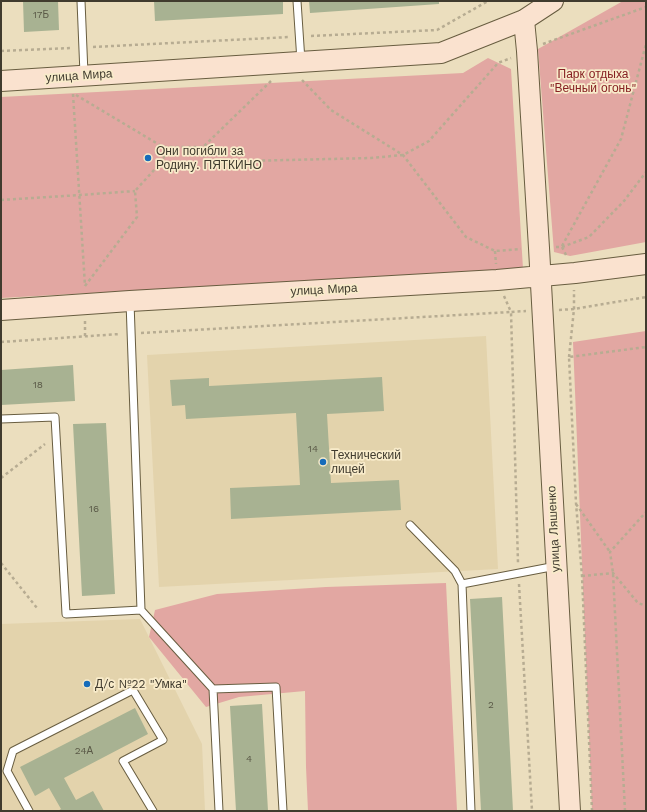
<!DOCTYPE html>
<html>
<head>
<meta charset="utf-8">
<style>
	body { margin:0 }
	#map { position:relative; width:647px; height:812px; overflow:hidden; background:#ebdebe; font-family:"Work Sans",sans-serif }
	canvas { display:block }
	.frame { position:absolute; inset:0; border:2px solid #403b2e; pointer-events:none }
</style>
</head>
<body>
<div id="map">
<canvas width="647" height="812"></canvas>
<div class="frame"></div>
</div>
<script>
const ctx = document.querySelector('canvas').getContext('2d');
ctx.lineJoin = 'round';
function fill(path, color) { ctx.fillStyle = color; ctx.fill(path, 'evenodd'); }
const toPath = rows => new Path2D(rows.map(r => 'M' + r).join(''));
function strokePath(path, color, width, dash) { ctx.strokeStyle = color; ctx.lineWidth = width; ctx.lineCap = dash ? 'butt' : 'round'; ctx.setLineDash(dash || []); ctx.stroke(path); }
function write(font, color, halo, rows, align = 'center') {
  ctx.font = font + ' "Work Sans",sans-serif'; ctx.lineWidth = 3.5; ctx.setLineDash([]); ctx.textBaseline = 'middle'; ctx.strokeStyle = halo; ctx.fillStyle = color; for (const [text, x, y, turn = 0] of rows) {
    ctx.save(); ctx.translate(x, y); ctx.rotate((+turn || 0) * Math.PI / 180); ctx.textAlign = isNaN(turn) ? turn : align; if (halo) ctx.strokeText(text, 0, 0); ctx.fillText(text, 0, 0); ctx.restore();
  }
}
fill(toPath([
	[486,336,498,569,159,587,147,355],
	[140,619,202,744,205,811,1,811,1,624]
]), '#e3d3ac');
fill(toPath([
	[623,1,646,1,646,242,570,256,554,252,538,49],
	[488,58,511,69,523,269,1,298,1,97,463,73],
	[646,331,646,811,592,811,573,342],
	[446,583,457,811,308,811,306,767,305,691,239,697,206,707,149,637,155,610,217,594,326,587]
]), '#e2a7a2');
fill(toPath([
	[23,1,58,1,59,30,24,32],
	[154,1,283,1,283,14,155,21],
	[309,1,439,1,439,4,310,13],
	[73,365,75,401,1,405,1,370],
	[382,377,384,411,327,414,331,483,399,480,401,510,231,519,230,488,300,485,296,413,186,419,185,405,172,406,170,380,209,378,209,386],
	[106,423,115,594,82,596,73,424],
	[502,597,513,811,481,811,470,599],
	[262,704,268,811,236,811,230,706],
	[135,708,148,734,64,778,76,800,93,791,104,811,58,811,61,809,49,788,35,796,20,767]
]), '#a8b292');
const lane = toPath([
	[81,1,84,74],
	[297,1,301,61],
	[1,419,55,417,66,614,141,610,130,302],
	[410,525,455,571,462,584,471,811],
	[462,584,556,566],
	[141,610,213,689],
	[29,811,7,771,13,751,133,690,163,740,123,761,153,811],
	[219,811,213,689,276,687,283,811]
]);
const secondary = toPath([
	[524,20,527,51,539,248,570,811],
	[1,81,441,53,524,20,553,1],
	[1,310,130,301,497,280,575,273,646,264]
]);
strokePath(lane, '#685d40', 9);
strokePath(secondary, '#685d40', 22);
strokePath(toPath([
	[311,36,437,30,488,1],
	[543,44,646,7],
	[93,47,290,37],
	[1,51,72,48],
	[302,80,331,110,403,155,466,237,495,251,521,249],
	[271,81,203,147,204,162,371,158,403,155,429,141,498,63,511,58],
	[73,94,85,286],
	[76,95,163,147,203,147],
	[1,200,80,195,135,191],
	[562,246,621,139,646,44],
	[556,247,562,247,589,237,624,201,646,172],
	[562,247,567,257],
	[495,251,496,264],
	[85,286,137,217,135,191,164,159,163,147],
	[504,296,511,312,526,311],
	[559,310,574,309,646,297],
	[85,321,85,336],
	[141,333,511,312,518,563],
	[1,342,120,334],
	[569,357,574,309,574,290],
	[1,478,45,444],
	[576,504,610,552],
	[1,563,37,608],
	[582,576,613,573,638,603,646,606],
	[519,584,532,811],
	[592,811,582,576,576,503,569,357,646,347],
	[625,811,613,573,610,552,646,512]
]), '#b7ac92', 2.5, [3, 3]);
strokePath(lane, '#fff', 7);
strokePath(secondary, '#fae2cf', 20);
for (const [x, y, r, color] of [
	[148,158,4,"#166cba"],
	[323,462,4,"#166cba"],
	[87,684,4,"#166cba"]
]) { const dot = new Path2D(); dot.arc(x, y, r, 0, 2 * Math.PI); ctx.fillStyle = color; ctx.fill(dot); strokePath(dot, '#f8ebca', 1.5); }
write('10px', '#5a5947', null, [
	["17Б",41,15],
	["18",38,385],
	["14",313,449],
	["16",94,509],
	["2",491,705],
	["24А",84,751],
	["4",249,759]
]);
write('12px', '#872123', '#f8ebca', [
	["Парк отдыха",593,74],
	["\"Вечный огонь\"",593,88]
]);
write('12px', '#403b2e', '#f8ebca', [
	["улица Мира",79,76,-4],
	["улица Мира",324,290,-3],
	["улица Ляшенко",554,529,-93]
]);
write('12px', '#403b2e', '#f8ebca', [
	["Они погибли за",156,151],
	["Родину. ПЯТКИНО",156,165],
	["Технический",331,455],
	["лицей",331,469],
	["Д/с №22 \"Умка\"",95,684]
], 'left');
</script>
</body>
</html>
